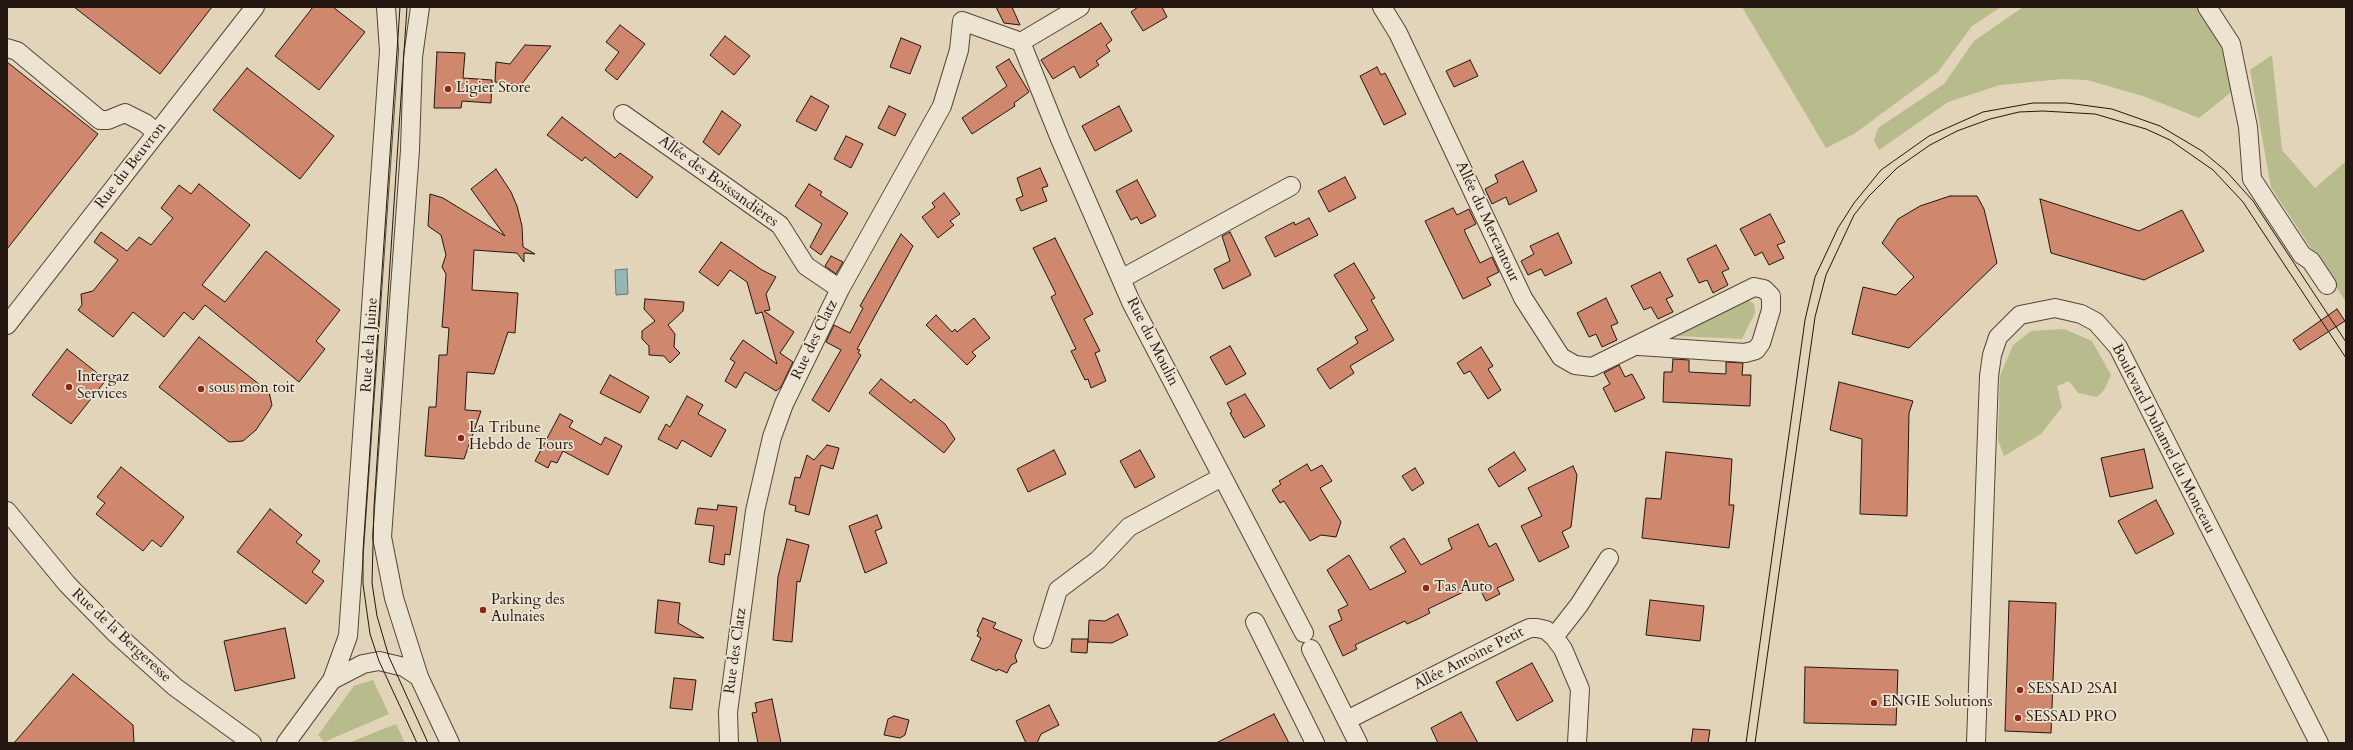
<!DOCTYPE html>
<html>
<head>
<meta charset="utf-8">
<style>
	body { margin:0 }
	#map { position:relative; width:2353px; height:750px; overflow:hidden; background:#e2d4b8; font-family:Cardo,serif }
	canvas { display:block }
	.frame { position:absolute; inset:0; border:8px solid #241610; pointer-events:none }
</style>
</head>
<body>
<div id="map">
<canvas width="2353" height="750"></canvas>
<div class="frame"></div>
</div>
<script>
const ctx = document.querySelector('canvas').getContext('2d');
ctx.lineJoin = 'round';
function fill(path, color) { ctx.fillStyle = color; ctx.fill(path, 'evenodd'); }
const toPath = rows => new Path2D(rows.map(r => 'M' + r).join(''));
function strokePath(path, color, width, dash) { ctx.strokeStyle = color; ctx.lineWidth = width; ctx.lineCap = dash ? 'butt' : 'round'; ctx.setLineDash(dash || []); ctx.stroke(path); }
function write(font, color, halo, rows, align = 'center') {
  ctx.font = font + ' Cardo,serif'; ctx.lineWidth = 3.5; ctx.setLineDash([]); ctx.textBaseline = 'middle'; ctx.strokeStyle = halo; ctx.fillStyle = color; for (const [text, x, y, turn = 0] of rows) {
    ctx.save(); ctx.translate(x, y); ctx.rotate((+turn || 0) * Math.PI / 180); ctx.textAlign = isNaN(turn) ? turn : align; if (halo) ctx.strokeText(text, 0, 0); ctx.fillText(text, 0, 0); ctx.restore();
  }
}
fill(toPath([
	[1742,7,2001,7,1972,26,1938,72,1854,134,1826,148],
	[2023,7,2197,7,2220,44,2235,89,2199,118,2143,96,2087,80,2062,79,2000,85,1948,102,1879,150,1874,140,1878,128,1944,84,1974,41],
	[2272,55,2282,150,2315,188,2346,161,2346,302,2271,187,2250,70],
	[1748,300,1754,304,1755,313,1742,339,1677,336,1676,333],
	[2064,329,2092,341,2111,375,2104,390,2097,397,2078,393,2069,381,2057,386,2062,407,2041,434,2004,456,1998,440,2000,376,2013,345,2031,331],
	[373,680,389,714,324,742,318,735,354,686],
	[396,724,405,743,348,743]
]), '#b8bb8b');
const water = toPath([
	[627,269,628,294,616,295,615,270,627,269]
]);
fill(water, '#95b7b4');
strokePath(water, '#687772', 1);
const building = toPath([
	[74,7,212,7,160,74,74,7],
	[313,7,333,7,365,32,319,90,275,56,313,7],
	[996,7,1012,7,1020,25,1004,23,996,7],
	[1138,7,1162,7,1167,17,1143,31,1131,12,1138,7],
	[1101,23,1112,40,1106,45,1110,51,1096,61,1099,65,1080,78,1074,66,1053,79,1041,60,1101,23],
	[620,25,645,44,617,80,605,70,619,52,606,42,620,25],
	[725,36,750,56,734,75,710,55,725,36],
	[901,38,921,46,910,74,890,67,901,38],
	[525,45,551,46,521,85,495,82,496,62,510,64,525,45],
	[437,52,465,53,463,78,492,80,491,103,462,101,461,108,434,108,437,52],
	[1009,59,1029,92,1014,103,1015,106,972,134,962,118,1007,86,996,67,1009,59],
	[1470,60,1478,76,1454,87,1446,71,1470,60],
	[7,62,98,134,7,249,7,62],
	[1377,67,1381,75,1385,73,1406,114,1384,125,1360,76,1377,67],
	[247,68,334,136,300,179,213,110,247,68],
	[811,96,829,106,816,131,796,121,811,96],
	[889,106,906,114,895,136,878,128,889,106],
	[1119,106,1132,131,1095,151,1082,126,1119,106],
	[722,111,741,125,719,155,703,142,722,111],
	[562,117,615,158,620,153,653,177,637,198,585,157,582,161,547,135,562,117],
	[846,136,863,144,851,168,834,159,846,136],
	[1523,161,1537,191,1509,205,1506,197,1492,204,1485,189,1498,182,1495,175,1523,161],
	[1040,168,1048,186,1042,188,1047,201,1021,211,1016,199,1023,196,1017,178,1040,168],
	[496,169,511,192,517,206,522,226,523,247,535,254,524,253,524,262,517,253,474,250,472,290,518,293,515,333,508,332,494,374,467,372,465,410,481,411,464,459,425,456,429,407,436,407,439,355,447,355,449,328,442,327,446,274,442,267,446,255,441,235,428,226,430,194,443,198,505,236,471,189,496,169],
	[1345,177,1356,198,1329,212,1318,191,1345,177],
	[1137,180,1156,216,1141,224,1137,217,1131,220,1116,191,1137,180],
	[199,184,250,225,202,285,225,302,266,251,340,310,316,341,325,349,299,382,205,305,193,320,184,312,164,337,133,312,113,337,78,310,82,305,81,294,93,291,118,260,94,242,101,232,127,251,139,237,151,245,173,218,161,208,179,185,191,194,199,184],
	[809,184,822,192,820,195,848,213,821,255,810,247,822,224,795,206,809,184],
	[944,193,960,214,950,221,954,225,938,238,922,217,935,207,932,203,944,193],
	[1950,196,1977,196,1984,209,1997,263,1909,348,1852,334,1863,287,1896,295,1914,277,1882,243,1898,219,1920,206,1950,196],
	[2040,199,2139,231,2182,210,2204,251,2144,280,2051,253,2040,199],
	[1453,208,1457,215,1469,209,1476,224,1464,230,1480,263,1492,257,1499,272,1487,278,1491,285,1463,299,1425,221,1453,208],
	[1770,214,1785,242,1777,245,1784,258,1769,265,1762,252,1755,256,1740,229,1770,214],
	[1309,218,1318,235,1275,257,1265,237,1294,222,1295,225,1309,218],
	[1230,232,1251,275,1223,289,1214,269,1230,261,1222,236,1230,232],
	[1558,233,1572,263,1545,276,1541,269,1528,275,1521,261,1534,254,1530,246,1558,233],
	[901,234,913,246,857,349,860,350,858,353,861,355,829,412,812,400,841,350,826,342,834,325,850,333,863,308,860,306,901,234],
	[1055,238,1093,314,1084,319,1100,351,1095,353,1106,381,1091,388,1088,379,1085,380,1071,351,1076,349,1051,297,1056,294,1033,248,1055,238],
	[721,242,762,270,776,277,766,294,770,310,764,311,794,332,780,353,793,362,781,387,776,391,745,372,736,388,725,381,735,362,730,359,743,340,777,364,762,312,756,314,747,282,730,270,718,286,699,272,721,242],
	[1716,245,1729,269,1722,272,1728,285,1713,293,1707,280,1699,283,1687,259,1716,245],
	[831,256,843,262,836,274,825,266,831,256],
	[1354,263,1375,298,1371,300,1394,340,1350,366,1354,373,1330,389,1317,369,1358,343,1355,337,1368,330,1334,275,1354,263],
	[1660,272,1673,296,1666,299,1673,312,1658,319,1651,307,1644,310,1631,286,1660,272],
	[1606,298,1618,323,1611,326,1617,340,1602,347,1596,334,1589,337,1577,313,1606,298],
	[645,299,684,302,683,311,668,325,675,334,674,347,680,353,670,363,664,356,649,355,649,346,642,339,642,331,655,321,644,309,645,299],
	[2337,309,2345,321,2300,350,2293,340,2337,309],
	[936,315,952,332,955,329,957,332,974,318,990,338,972,352,976,356,967,365,926,325,936,315],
	[199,337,269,392,272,405,270,409,256,430,243,441,229,442,159,387,199,337],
	[1230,346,1246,374,1226,385,1210,357,1230,346],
	[1481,347,1493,366,1488,369,1501,390,1488,399,1470,371,1464,374,1457,363,1481,347],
	[67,349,106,380,71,424,32,395,67,349],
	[1673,359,1689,360,1689,372,1726,374,1726,362,1743,363,1742,375,1751,375,1750,406,1663,402,1664,372,1672,372,1673,359],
	[1619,365,1625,377,1632,374,1645,398,1615,412,1603,388,1610,384,1604,373,1619,365],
	[610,375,649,397,640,413,600,393,610,375],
	[881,379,911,403,914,399,945,424,955,439,944,453,869,393,881,379],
	[1839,382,1913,401,1909,413,1907,516,1860,514,1862,439,1830,430,1839,382],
	[1245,394,1265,426,1244,438,1230,413,1232,412,1227,403,1245,394],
	[687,396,703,405,698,414,726,430,711,457,682,440,677,449,658,439,666,424,670,427,687,396],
	[560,414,573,421,569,427,601,445,605,437,622,446,608,475,563,451,557,463,551,461,548,468,535,461,560,414],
	[827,445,839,448,833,469,821,465,809,515,795,511,796,506,789,504,795,477,800,478,807,455,814,460,827,445],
	[2144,449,2153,488,2110,497,2101,458,2144,449],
	[1054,450,1066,474,1028,492,1017,469,1054,450],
	[1140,450,1155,477,1135,488,1120,461,1140,450],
	[1514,452,1526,470,1499,487,1488,469,1514,452],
	[1666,452,1732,459,1729,505,1734,505,1729,548,1642,538,1646,498,1661,499,1666,452],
	[1307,464,1311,471,1322,465,1332,481,1320,488,1341,522,1336,537,1321,535,1310,541,1284,501,1280,503,1272,490,1281,484,1279,481,1307,464],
	[1573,466,1577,475,1571,527,1562,532,1569,547,1539,562,1521,526,1542,516,1528,488,1573,466],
	[121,467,184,517,161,547,152,540,143,551,96,514,105,503,97,497,121,467],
	[1415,468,1424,483,1412,491,1402,476,1415,468],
	[2156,500,2174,534,2136,554,2118,521,2156,500],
	[718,505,737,507,730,555,725,554,724,565,709,562,714,526,695,524,698,508,717,510,718,505],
	[270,509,302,535,296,542,320,561,312,572,324,581,306,604,237,552,270,509],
	[877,515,882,528,875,531,887,563,865,573,849,526,877,515],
	[1478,524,1489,547,1496,543,1514,580,1497,588,1500,594,1486,601,1478,585,1428,609,1430,613,1418,619,1407,624,1405,621,1355,645,1357,649,1343,656,1329,626,1342,620,1338,610,1348,605,1327,570,1349,555,1370,590,1406,572,1390,547,1404,538,1421,565,1452,549,1448,539,1478,524],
	[787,539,809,545,800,582,797,581,792,642,773,640,778,577,787,539],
	[658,600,680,603,678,623,704,638,655,633,658,600],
	[1650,600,1704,606,1700,641,1646,635,1650,600],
	[2009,601,2056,603,2051,733,2005,731,2009,601],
	[1118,614,1128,635,1112,643,1088,642,1089,620,1105,621,1118,614],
	[983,618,996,623,993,628,1022,640,1015,656,1017,662,1011,665,1007,673,998,669,997,671,971,660,981,638,977,636,979,632,977,631,983,618],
	[285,628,295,678,235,691,224,641,285,628],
	[1072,639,1088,639,1087,653,1071,652,1072,639],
	[1532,663,1553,701,1517,721,1496,682,1532,663],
	[1805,667,1898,670,1896,725,1804,723,1805,667],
	[73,674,133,725,134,743,14,743,73,674],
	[674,678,696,680,692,710,670,708,674,678],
	[772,699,781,743,758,743,752,713,757,712,755,703,772,699],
	[1049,705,1059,725,1041,734,1037,743,1026,743,1016,721,1049,705],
	[1461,712,1478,743,1438,743,1431,728,1461,712],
	[1274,714,1289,743,1216,743,1274,714],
	[894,716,909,720,905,735,900,738,884,735,888,719,894,716],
	[1693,729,1710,730,1708,743,1691,743,1693,729]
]);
fill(building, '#cf876d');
strokePath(building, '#241610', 1);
const minor = toPath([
	[420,7,413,57,410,150,382,537,394,598,419,677,450,743],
	[1382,7,1398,33,1523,298,1561,357,1575,365,1592,367,1754,287,1764,289,1771,296,1771,310,1761,343,1756,350,1745,353,1639,346],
	[2207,7,2231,44,2248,127,2252,179,2302,255,2311,261,2327,285],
	[1021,42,1060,139,1131,302,1304,633],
	[1021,42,1080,7],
	[7,48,17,51,100,120,108,120,125,113,145,123,157,133],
	[623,114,780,225,806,266,840,289],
	[1121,279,1291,186],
	[7,325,255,7],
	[7,511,67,584,115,633,175,687,252,743],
	[1255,622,1315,743],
	[1554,637,1579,605,1609,558],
	[1043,639,1058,590,1098,560,1129,527,1222,477],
	[1311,649,1358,743],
	[332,680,363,664,379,661,404,667,419,677],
	[1347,720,1521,632,1530,628,1537,628,1546,630,1554,637,1563,649,1580,689,1577,743],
	[286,743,332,680,348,636,389,51,386,7],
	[729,743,728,712,755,511,772,437,784,404,840,289,942,106,959,50,962,21,1021,42],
	[1976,743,1989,376,1992,355,1998,337,2020,315,2055,308,2081,314,2096,322,2118,347,2319,743]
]);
strokePath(minor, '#54463a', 20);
strokePath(minor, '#ece3d1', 18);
strokePath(toPath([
	[400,7,363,551,363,584,370,634,379,661,417,743],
	[407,7,374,507,372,583,377,616,389,657,428,743],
	[1746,743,1805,320,1815,277,1838,228,1854,203,1881,170,1929,136,1983,112,2033,103,2067,103,2112,109,2160,126,2202,151,2226,171,2253,201,2346,342],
	[1755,743,1815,317,1826,275,1854,215,1869,196,1897,168,1930,145,1957,131,1990,119,2019,112,2043,111,2095,114,2146,129,2170,140,2213,170,2243,202,2346,358]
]), '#241610', 1);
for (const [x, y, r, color] of [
	[448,89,4,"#8f2418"],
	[69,387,4,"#8f2418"],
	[201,389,4,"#8f2418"],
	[461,438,4,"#8f2418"],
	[1426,588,4,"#8f2418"],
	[483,610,4,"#8f2418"],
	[2020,690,4,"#8f2418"],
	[1874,703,4,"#8f2418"],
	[2018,718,4,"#8f2418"]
]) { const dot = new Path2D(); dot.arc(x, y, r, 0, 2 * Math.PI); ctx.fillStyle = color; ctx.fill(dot); strokePath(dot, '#ece3d1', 1.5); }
write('15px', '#241610', '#ece3d1', [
	["Ligier Store",456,89],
	["Intergaz",77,378],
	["Services",77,395],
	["sous mon toit",209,389],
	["La Tribune",469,429],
	["Hebdo de Tours",469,446],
	["Tas Auto",1434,588],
	["Parking des",491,601],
	["Aulnaies",491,618],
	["SESSAD 2SAI",2028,690],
	["ENGIE Solutions",1882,703],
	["SESSAD PRO",2026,718]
], 'left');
write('15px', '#241610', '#ece3d1', [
	["Rue du Beuvron",131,166,-52],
	["Allée des Boissandières",718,182,36],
	["Allée du Mercantour",1487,222,65],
	["Rue des Clatz",815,340,-64],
	["Rue du Moulin",1152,342,63],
	["Rue de la Juine",370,345,-86],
	["Boulevard Duhamel du Monceau",2163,439,63],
	["Rue de la Bergeresse",121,636,43],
	["Rue des Clatz",736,651,-82],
	["Allée Antoine Petit",1469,659,-27]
]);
</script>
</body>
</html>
